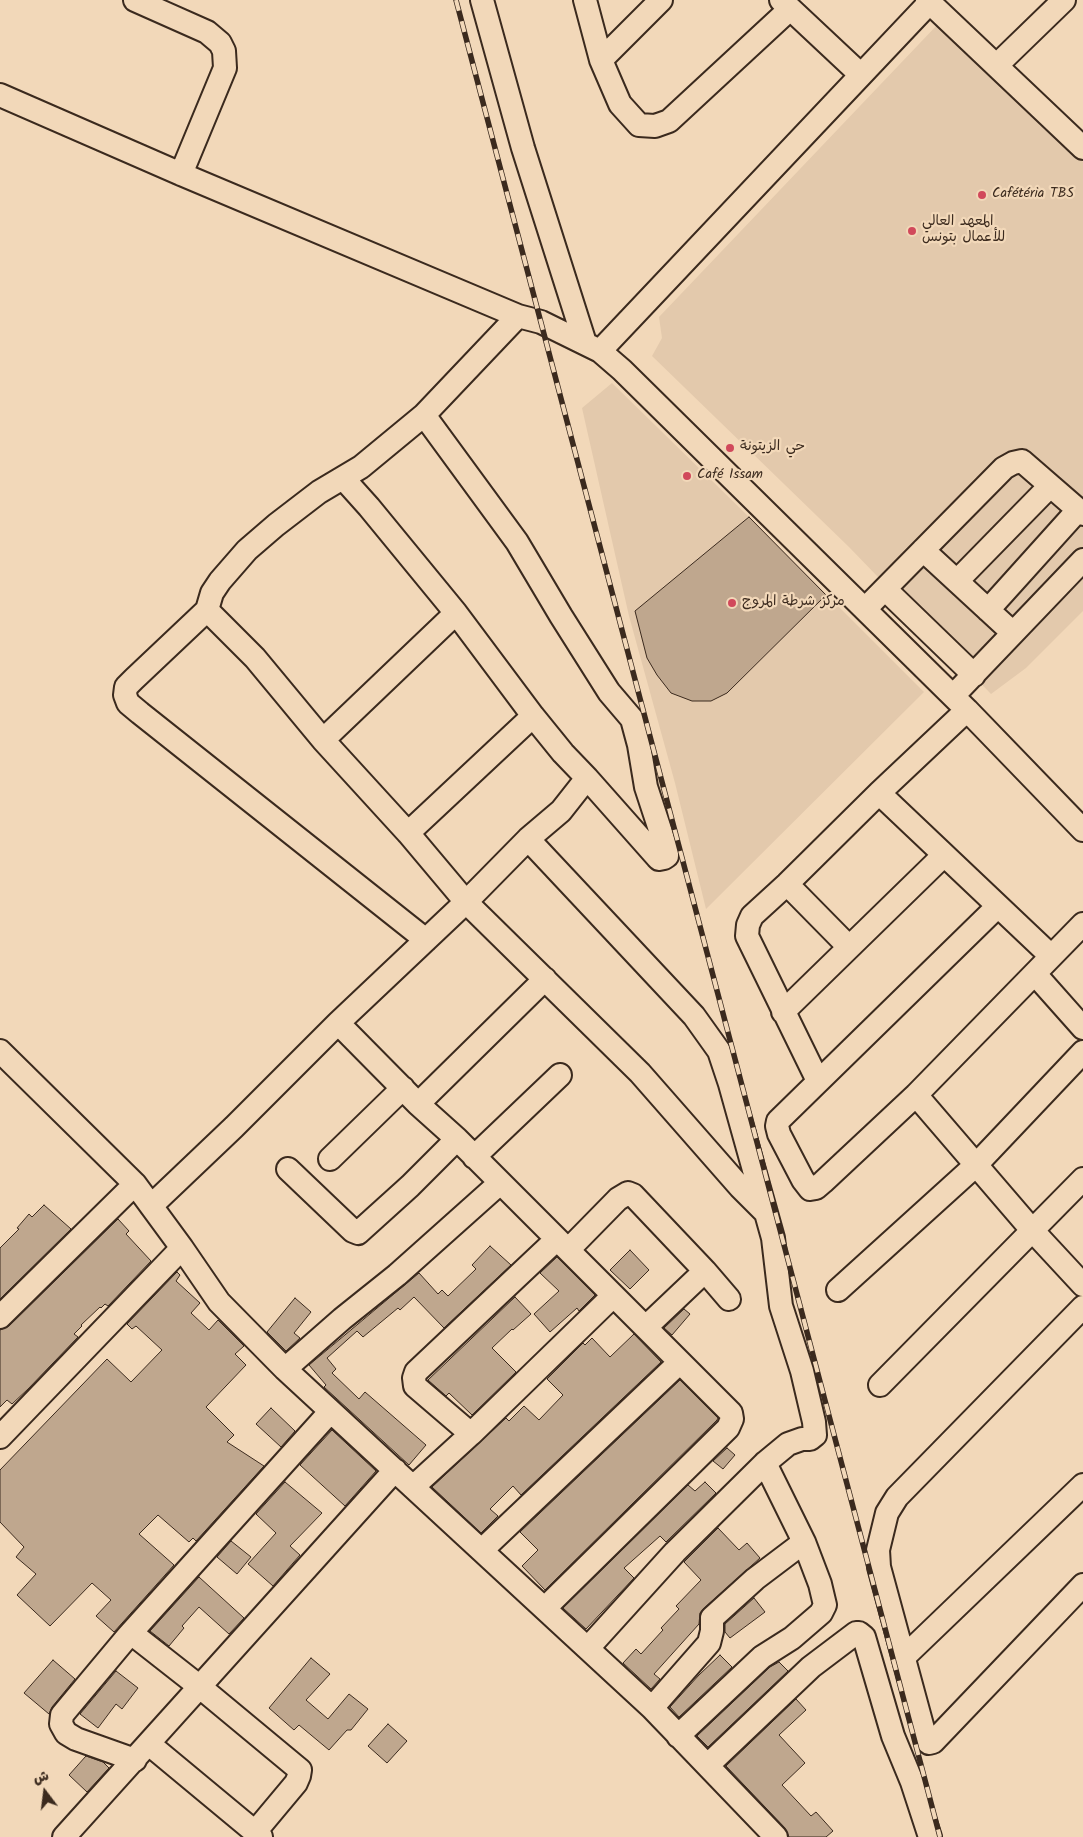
<!DOCTYPE html>
<html>
<head>
<meta charset="utf-8">
<style>
	body { margin:0 }
	#map { position:relative; width:1083px; height:1837px; overflow:hidden; background:#f2d8b9; font-family:Kalam,"Playpen Sans Arabic",sans-serif }
	canvas { display:block }
	.north { position:absolute; left:20px; top:1767px; width:50px; height:50px; -webkit-text-stroke:4px #f2d8b9; paint-order:stroke; rotate:345deg; font-size:14px; font-weight:700; line-height:20px; text-align:center; color:#3b2a1e }
	.north::after { content:''; display:block; margin:auto; width:18px; height:22px; background:#3b2a1e; clip-path:polygon(50% 0,100% 100%,50% 72%,0 100%) }
</style>
</head>
<body>
<div id="map">
<canvas width="1083" height="1837"></canvas>
<div class="north">ش</div>
</div>
<script>
const ctx = document.querySelector('canvas').getContext('2d');
ctx.lineJoin = 'round';
function fill(path, color) { ctx.fillStyle = color; ctx.fill(path, 'evenodd'); }
const toPath = rows => new Path2D(rows.map(r => 'M' + r).join(''));
function strokePath(path, color, width, dash) { ctx.strokeStyle = color; ctx.lineWidth = width; ctx.lineCap = dash ? 'butt' : 'round'; ctx.setLineDash(dash || []); ctx.stroke(path); }
function write(font, color, halo, rows, align = 'center') {
  ctx.font = font + ' Kalam,"Playpen Sans Arabic",sans-serif'; ctx.lineWidth = 4.5; ctx.setLineDash([]); ctx.textBaseline = 'middle'; ctx.strokeStyle = halo; ctx.fillStyle = color; for (const [text, x, y, turn = 0] of rows) {
    ctx.save(); ctx.translate(x, y); ctx.rotate((+turn || 0) * Math.PI / 180); ctx.textAlign = isNaN(turn) ? turn : align; if (halo) ctx.strokeText(text, 0, 0); ctx.fillText(text, 0, 0); ctx.restore();
  }
}
fill(toPath([
	[939,23,1083,162,1083,611,1026,668,991,694,849,547,652,356,662,338,659,317],
	[612,383,749,517,924,692,706,909,675,783,629,616,582,408]
]), '#e3c9ac');
const building = toPath([
	[749,517,826,595,727,693,711,701,692,701,671,693,657,675,647,658,635,611,749,517],
	[44,1205,71,1229,0,1299,0,1248,19,1229,17,1228,29,1214,32,1217,44,1205],
	[118,1219,129,1231,126,1234,151,1261,108,1306,105,1304,101,1308,100,1307,81,1325,82,1326,74,1334,78,1337,28,1389,12,1404,7,1400,0,1407,0,1330,9,1326,118,1219],
	[490,1246,511,1265,444,1328,414,1297,400,1310,398,1308,363,1337,357,1331,327,1358,336,1369,332,1373,359,1399,365,1392,426,1445,409,1465,324,1387,326,1385,309,1365,419,1273,438,1294,442,1290,448,1296,476,1269,472,1265,490,1246],
	[630,1250,649,1270,630,1289,610,1270,630,1250],
	[557,1257,595,1295,579,1311,577,1308,550,1332,534,1314,559,1291,540,1273,557,1257],
	[177,1272,180,1275,176,1281,200,1303,191,1313,209,1330,218,1320,244,1346,235,1354,246,1365,206,1407,234,1435,227,1442,264,1466,196,1541,193,1538,189,1542,158,1515,139,1534,174,1565,114,1632,96,1616,111,1600,92,1583,50,1626,17,1595,36,1574,16,1557,24,1547,0,1522,0,1470,107,1359,131,1382,162,1350,136,1326,132,1329,127,1324,177,1272],
	[515,1297,531,1314,513,1330,512,1329,492,1348,516,1372,472,1415,449,1393,446,1396,428,1380,515,1297],
	[295,1298,311,1312,294,1333,300,1338,286,1351,267,1332,295,1298],
	[684,1309,690,1314,672,1335,664,1328,684,1309],
	[634,1334,661,1362,521,1495,513,1486,490,1509,498,1516,481,1533,432,1487,506,1418,509,1421,524,1406,539,1420,563,1395,547,1379,583,1343,585,1345,592,1338,610,1357,634,1334],
	[680,1380,718,1418,717,1420,545,1590,522,1566,538,1550,520,1532,680,1380],
	[271,1408,295,1431,281,1447,256,1424,271,1408],
	[332,1430,376,1471,345,1506,300,1465,332,1430],
	[727,1448,735,1455,723,1469,713,1461,727,1448],
	[285,1482,322,1513,290,1546,300,1555,273,1586,248,1564,276,1533,256,1514,285,1482],
	[705,1482,716,1493,666,1542,660,1536,624,1568,634,1578,586,1629,563,1608,688,1485,695,1491,705,1482],
	[718,1528,739,1550,747,1543,760,1558,703,1609,700,1613,699,1624,654,1674,660,1679,651,1689,623,1663,636,1649,641,1654,663,1630,661,1628,679,1609,676,1606,701,1580,684,1562,718,1528],
	[231,1541,251,1557,237,1574,217,1557,231,1541],
	[199,1577,244,1618,229,1634,199,1607,182,1626,184,1628,169,1646,150,1631,199,1577],
	[754,1598,765,1612,730,1638,725,1632,725,1624,754,1598],
	[720,1655,732,1667,679,1717,670,1707,699,1675,720,1655],
	[311,1658,330,1674,306,1700,328,1719,349,1694,368,1709,351,1730,347,1730,329,1750,299,1725,294,1730,269,1708,311,1658],
	[53,1660,75,1679,52,1707,49,1714,24,1693,53,1660],
	[779,1662,788,1671,708,1747,697,1736,770,1667,779,1662],
	[116,1671,138,1688,122,1709,116,1704,98,1728,80,1714,116,1671],
	[796,1699,806,1710,779,1735,805,1763,782,1785,811,1816,816,1812,833,1831,826,1837,789,1837,785,1828,726,1766,796,1699],
	[388,1724,407,1741,387,1763,368,1746,388,1724],
	[86,1756,103,1762,109,1768,87,1792,69,1775,86,1756]
]);
fill(building, '#bfa78e');
strokePath(building, '#3b2a1e', 1);
const minor = toPath([
	[135,0,207,32,220,43,224,51,225,68,181,174],
	[482,0,523,148,585,343],
	[585,0,601,60,620,104,639,125,655,126,669,121,790,9],
	[781,0,861,75],
	[927,0,1083,148],
	[601,60,661,0],
	[997,65,1064,0],
	[0,95,181,174,518,316,541,322,600,351,622,370,967,710,1083,830],
	[600,351,932,0],
	[424,415,517,542,561,616,609,692,632,719,639,745,646,787,667,851,667,856,664,858,659,859,657,857,587,778],
	[923,550,1013,633],
	[957,581,1050,486],
	[885,589,974,675],
	[865,609,1004,468,1013,463,1022,461,1083,514],
	[207,610,255,658,323,740,408,833,466,902,640,1073,740,1187,765,1212],
	[988,610,1078,510],
	[953,696,1083,560],
	[967,710,879,793,1051,956],
	[323,740,456,613],
	[408,833,533,716],
	[528,839,694,1016,719,1051,730,1084,773,1238,781,1306,802,1371,814,1422,815,1435,810,1439,802,1439,788,1444,765,1463,675,1552,588,1648],
	[787,884,849,947],
	[998,906,778,1121,777,1126,779,1134,803,1180,810,1189,816,1188,823,1182,916,1095,1083,924],
	[426,940,140,713,128,703,125,695,126,687,134,679,207,610,212,593,220,581,247,550,276,525,319,492,361,467,424,415,518,316],
	[1035,974,1083,1028],
	[783,1012,944,855],
	[338,1023,418,1104,457,1139,731,1413,732,1419,728,1428,545,1608],
	[0,1051,135,1184,182,1248,219,1302,285,1369,652,1708,776,1837],
	[818,1081,747,936,748,925,752,916,787,884,879,793],
	[916,1095,1032,1230,1083,1285],
	[418,1104,545,979],
	[474,1157,560,1075],
	[330,1159,403,1088],
	[288,1169,353,1231,358,1233,410,1186,457,1139],
	[151,1206,234,1127,338,1023,466,902,528,839,561,811,587,778,563,753,533,716,456,613,369,507,343,478],
	[568,1250,618,1199,628,1193,633,1195,705,1271,729,1299],
	[838,1290,976,1165,1083,1052],
	[1083,1307,897,1497,887,1513,878,1550,879,1567,926,1740,929,1743,933,1742,1083,1585],
	[0,1317,135,1184],
	[646,1327,705,1271],
	[285,1369,342,1319,397,1275,500,1183],
	[880,1385,1083,1179],
	[471,1434,415,1386,414,1378,416,1372,557,1239],
	[0,1437,182,1248],
	[413,1487,471,1434,613,1296],
	[482,1550,679,1363],
	[128,1636,330,1412],
	[904,1657,1083,1485],
	[652,1708,709,1643,712,1631,712,1618,755,1579,804,1542],
	[678,1736,762,1657,792,1638,821,1613,825,1605,820,1584,804,1542,765,1463],
	[149,1744,261,1837],
	[135,1760,76,1739,66,1733,61,1724,62,1715,128,1636,135,1636,200,1687,300,1770,299,1776,296,1783,255,1832],
	[708,1765,811,1667,856,1633,859,1633,864,1637,893,1736,912,1782,930,1837],
	[64,1837,395,1470]
]);
strokePath(minor, '#3b2a1e', 26);
strokePath(minor, '#f2d8b9', 22);
const rail = toPath([
	[456,0,940,1837]
]);
strokePath(rail, '#3b2a1e', 5.5);
strokePath(rail, '#f2d8b9', 4, [11]);
for (const [x, y, r, color] of [
	[982,195,5,"#d1495b"],
	[912,231,5,"#d1495b"],
	[730,448,5,"#d1495b"],
	[687,476,5,"#d1495b"],
	[732,603,5,"#d1495b"]
]) { const dot = new Path2D(); dot.arc(x, y, r, 0, 2 * Math.PI); ctx.fillStyle = color; ctx.fill(dot); strokePath(dot, '#f2d8b9', 2); }
write('14px', '#3b2a1e', '#f2d8b9', [
	["Cafétéria TBS",992,195],
	["المعهد العالي",922,223],
	["للأعمال بتونس",922,239],
	["حي الزيتونة",740,448],
	["Café Issam",697,476],
	["مركز شرطة المروج",742,603]
], 'left');
</script>
</body>
</html>
